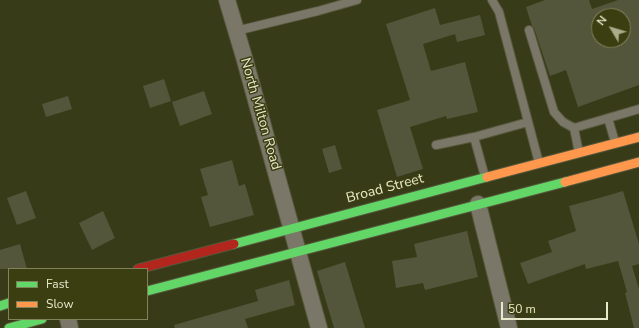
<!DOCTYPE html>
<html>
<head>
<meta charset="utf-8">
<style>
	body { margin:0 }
	#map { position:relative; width:639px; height:328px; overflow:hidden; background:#383b18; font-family:"Nunito Sans",sans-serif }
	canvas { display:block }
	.legend { position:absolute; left:8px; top:268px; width:140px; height:52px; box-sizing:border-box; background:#3b3e11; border:1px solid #7f835b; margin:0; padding:5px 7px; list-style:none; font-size:12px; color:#e6eacb }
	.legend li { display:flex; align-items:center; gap:8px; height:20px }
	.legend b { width:20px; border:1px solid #7f835b }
	.north { position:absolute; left:591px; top:8px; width:40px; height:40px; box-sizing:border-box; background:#3b3e11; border:1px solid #7f835b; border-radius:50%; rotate:308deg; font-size:11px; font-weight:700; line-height:16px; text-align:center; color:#e6eacb }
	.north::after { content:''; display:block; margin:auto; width:14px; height:18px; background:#a9ad8c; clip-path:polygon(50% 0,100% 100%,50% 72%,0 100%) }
	.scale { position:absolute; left:501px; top:302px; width:107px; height:18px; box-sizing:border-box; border:2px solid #e6eacb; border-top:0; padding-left:5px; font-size:12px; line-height:14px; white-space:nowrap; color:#e6eacb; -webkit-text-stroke:3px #3b3e11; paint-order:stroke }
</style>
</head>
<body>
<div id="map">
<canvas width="639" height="328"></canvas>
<ul class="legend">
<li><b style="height:5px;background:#63d668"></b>Fast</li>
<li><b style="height:5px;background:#ff974d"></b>Slow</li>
</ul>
<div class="north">N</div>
<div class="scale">50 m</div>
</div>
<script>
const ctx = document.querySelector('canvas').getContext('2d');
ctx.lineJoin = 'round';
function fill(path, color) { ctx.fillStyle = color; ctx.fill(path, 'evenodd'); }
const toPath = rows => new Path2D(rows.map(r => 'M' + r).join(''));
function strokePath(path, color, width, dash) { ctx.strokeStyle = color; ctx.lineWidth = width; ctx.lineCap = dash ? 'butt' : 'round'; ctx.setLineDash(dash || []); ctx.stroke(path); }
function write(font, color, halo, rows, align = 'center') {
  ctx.font = font + ' "Nunito Sans",sans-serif'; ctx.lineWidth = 3; ctx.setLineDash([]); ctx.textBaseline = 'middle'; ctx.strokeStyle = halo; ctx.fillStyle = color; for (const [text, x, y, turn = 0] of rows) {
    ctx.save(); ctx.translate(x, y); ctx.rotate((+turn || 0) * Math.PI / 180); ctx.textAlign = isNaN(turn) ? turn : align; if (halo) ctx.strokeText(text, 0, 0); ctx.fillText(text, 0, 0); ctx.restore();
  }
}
fill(toPath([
	[545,0,589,0,592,9,618,0,639,0,639,85,578,107,566,70,550,76,534,28,532,26,526,7],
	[599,16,623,16,623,40,599,40],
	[435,8,440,25,480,15,485,35,457,42,455,34,423,44,431,71,465,62,478,112,447,119,446,116,410,127,423,169,397,177,377,110,410,100,386,24],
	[164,79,171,101,150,108,143,86],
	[204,91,212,114,180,126,172,102],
	[68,96,72,109,46,117,42,104],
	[335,145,342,169,329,173,322,149],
	[232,160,239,186,245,184,254,215,210,227,201,197,208,195,200,169],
	[26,191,36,218,17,225,7,198],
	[623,191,639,244,639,264,632,266,639,289,639,328,634,328,625,293,627,292,618,261,586,269,585,264,528,284,520,263,552,252,548,241,576,231,569,206,599,198],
	[103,211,115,238,92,250,79,223],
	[467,231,478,277,425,290,423,283,396,288,392,261,417,257,414,244],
	[20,244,27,269,0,269,0,250],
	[345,262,365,328,334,328,317,271],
	[289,280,295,305,245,319,248,328,175,328,174,325,258,301,255,290]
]), '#53563a');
const lane = toPath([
	[492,0,499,12,539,163],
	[529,30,554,112,563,122,574,128,639,109],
	[236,31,318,11,357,0],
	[608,118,615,142],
	[574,128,579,153],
	[474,137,528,122],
	[436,145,474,137,485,177]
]);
const street = toPath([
	[227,0,244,57,319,328],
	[478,204,509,328],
	[68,319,70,328]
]);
const fast = toPath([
	[234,244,487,177],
	[147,291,565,182],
	[0,306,9,303],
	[9,328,42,319]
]);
const slow = toPath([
	[487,177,639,137],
	[565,182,639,162]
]);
const jam = toPath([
	[138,269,234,244]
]);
strokePath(lane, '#55583b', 10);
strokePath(street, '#55583b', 18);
strokePath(fast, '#55583b', 11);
strokePath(slow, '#55583b', 11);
strokePath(jam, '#55583b', 11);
strokePath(lane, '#7a7668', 8);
strokePath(street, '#7a7668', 16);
strokePath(fast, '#63d668', 9);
strokePath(slow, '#ff974d', 9);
strokePath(jam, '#b3261e', 9);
write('14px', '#e6eacb', '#3b3e11', [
	["North Milton Road",260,114,74],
	["Broad Street",385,189,-15]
]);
</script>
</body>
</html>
